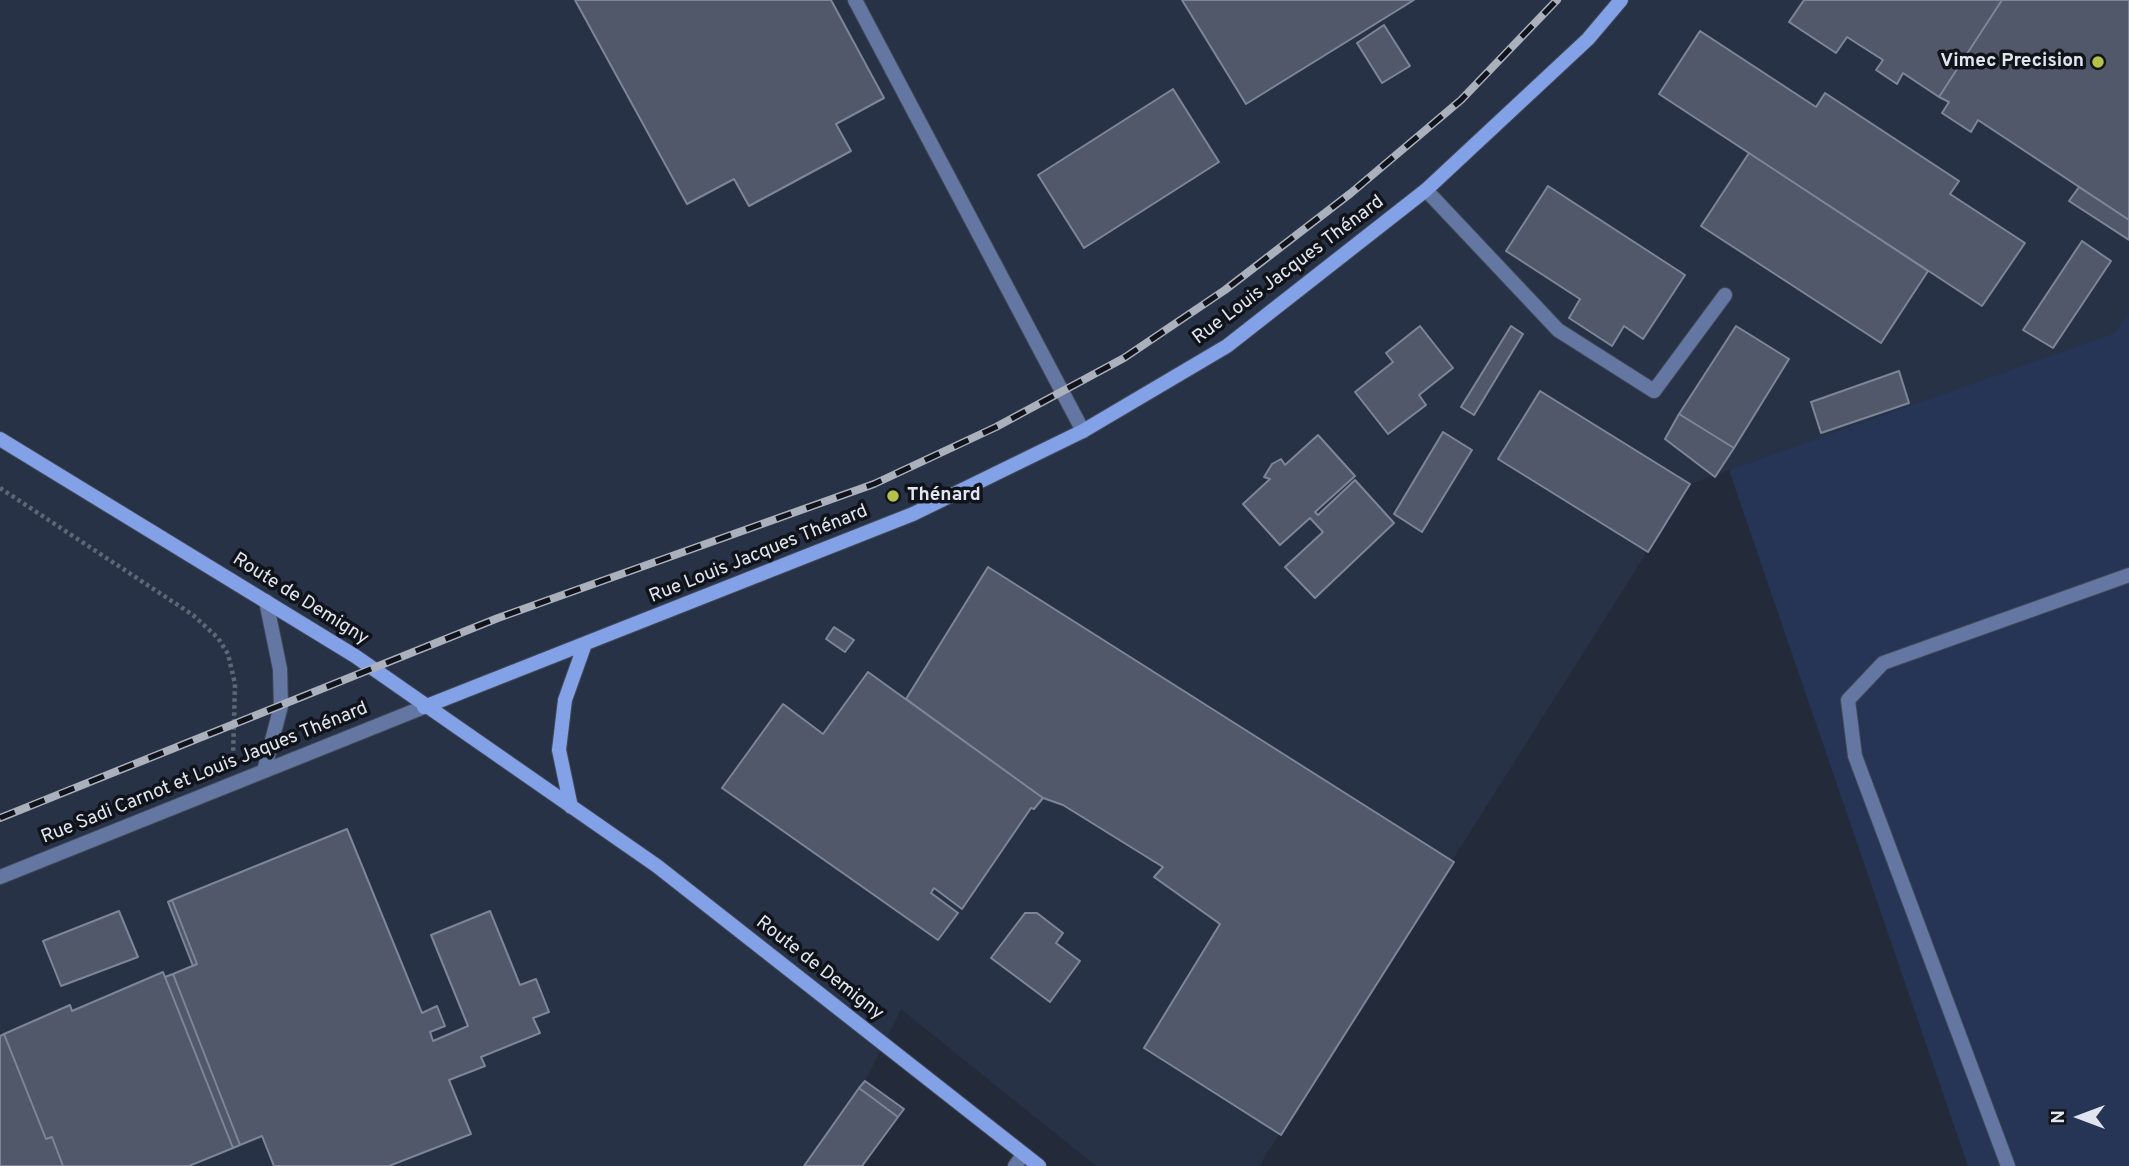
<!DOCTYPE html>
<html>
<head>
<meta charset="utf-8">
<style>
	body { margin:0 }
	#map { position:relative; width:2129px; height:1166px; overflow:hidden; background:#232b3a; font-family:Overpass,sans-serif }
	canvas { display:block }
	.north { position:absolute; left:2045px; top:1082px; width:70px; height:70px; -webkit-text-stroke:5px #10131a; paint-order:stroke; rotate:270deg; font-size:19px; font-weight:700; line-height:28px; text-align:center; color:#e0e5ef }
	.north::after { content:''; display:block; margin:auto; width:24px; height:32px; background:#e0e5ef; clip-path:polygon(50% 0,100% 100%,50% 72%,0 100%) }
</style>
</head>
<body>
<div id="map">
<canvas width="2129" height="1166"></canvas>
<div class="north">N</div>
</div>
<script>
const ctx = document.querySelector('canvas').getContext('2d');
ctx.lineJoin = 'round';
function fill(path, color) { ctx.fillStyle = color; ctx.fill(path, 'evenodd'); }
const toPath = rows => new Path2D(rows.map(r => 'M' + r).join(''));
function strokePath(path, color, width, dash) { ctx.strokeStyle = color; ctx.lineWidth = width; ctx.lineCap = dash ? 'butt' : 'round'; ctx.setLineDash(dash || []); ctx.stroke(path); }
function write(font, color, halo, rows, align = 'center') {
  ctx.font = font + ' Overpass,sans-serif'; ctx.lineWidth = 7; ctx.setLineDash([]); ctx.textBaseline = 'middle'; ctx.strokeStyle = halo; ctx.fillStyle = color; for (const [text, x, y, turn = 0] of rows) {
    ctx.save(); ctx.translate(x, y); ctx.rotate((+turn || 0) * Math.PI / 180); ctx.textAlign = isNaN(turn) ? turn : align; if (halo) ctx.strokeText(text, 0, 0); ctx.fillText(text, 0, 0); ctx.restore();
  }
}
fill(toPath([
	[0,0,2129,0,2129,313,2116,333,1690,484,1259,1166,1096,1166,901,1009,865,1081,804,1166,0,1166]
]), '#283247');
fill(toPath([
	[2129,313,2129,1166,1968,1166,1729,470,2115,333]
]), '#263555');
const building = toPath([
	[575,0,831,0,884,98,836,124,851,151,749,206,734,179,687,204,575,0],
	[1182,0,1414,0,1246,104,1182,0],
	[1804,0,2002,0,1939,97,1903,73,1897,84,1876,70,1883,60,1847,37,1836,53,1789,22,1804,0],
	[2002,0,2129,0,2129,220,1978,120,1971,132,1942,113,1949,102,1939,97,2002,0],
	[1384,25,1410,66,1382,83,1357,43,1384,25],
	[1700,31,1816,107,1825,93,1959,181,1950,194,2025,243,1982,306,1659,94,1700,31],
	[1173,89,1219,162,1084,248,1038,175,1173,89],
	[1749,153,1928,271,1881,343,1701,226,1749,153],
	[1548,186,1685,275,1643,339,1624,326,1612,346,1569,318,1580,299,1506,251,1548,186],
	[2079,187,2129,220,2129,240,2069,201,2079,187],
	[2082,241,2111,261,2053,348,2023,330,2082,241],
	[1420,326,1453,368,1419,395,1426,405,1388,434,1355,392,1393,362,1386,353,1420,326],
	[1511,326,1523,334,1474,415,1461,407,1511,326],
	[1736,326,1789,359,1734,448,1679,414,1736,326],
	[1899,371,1909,403,1821,433,1811,402,1899,371],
	[1540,391,1690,484,1648,552,1498,459,1540,391],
	[1679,414,1734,448,1715,477,1665,439,1679,414],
	[1443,432,1472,450,1422,532,1394,514,1443,432],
	[1318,435,1355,476,1315,512,1318,515,1355,480,1394,523,1315,598,1285,567,1323,532,1310,518,1280,545,1243,504,1270,479,1264,477,1272,464,1281,459,1285,465,1318,435],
	[988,567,1454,862,1281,1135,1144,1048,1220,924,1154,877,1163,867,1063,805,1043,798,906,699,988,567],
	[834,627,854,640,845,652,826,639,834,627],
	[868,672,1043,798,1034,809,1031,808,962,909,934,888,931,893,958,913,938,940,722,788,783,704,823,734,868,672],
	[347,829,422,1013,437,1006,445,1026,430,1032,433,1041,468,1026,431,935,490,911,520,985,536,979,549,1012,533,1018,540,1033,481,1057,485,1066,449,1080,471,1134,389,1166,274,1166,262,1136,240,1145,173,974,197,964,172,900,347,829],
	[172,900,197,964,193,966,168,902,172,900],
	[119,911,138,957,61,986,43,941,119,911],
	[1025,913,1037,913,1063,933,1056,943,1080,961,1050,1002,991,958,1025,913],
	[163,972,233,1148,189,1166,63,1166,52,1137,46,1139,4,1034,70,1005,72,1011,163,972],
	[173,974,240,1145,233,1148,165,977,173,974],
	[4,1034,46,1139,52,1137,63,1166,0,1166,0,1036,4,1034],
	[865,1081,904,1109,898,1117,859,1088,865,1081],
	[859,1088,898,1117,862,1166,804,1166,859,1088]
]);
fill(building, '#505869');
strokePath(building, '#7d8698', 2);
const lane = toPath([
	[855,0,1083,431],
	[1426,190,1558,330,1654,391,1725,295],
	[2008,1166,1855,756,1848,700,1883,663,2129,575]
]);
const street = toPath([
	[264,771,281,706,280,669,266,601],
	[0,877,424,707],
	[1015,1166,1023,1155]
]);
const secondary = toPath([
	[0,439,355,656,657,866,1039,1166],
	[424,707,913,514,1083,431,1227,346,1426,190,1588,39,1621,0],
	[571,807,559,750,565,700,585,644]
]);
strokePath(lane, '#414957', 16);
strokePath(street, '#414957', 16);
strokePath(secondary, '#414957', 16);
strokePath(toPath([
	[0,488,193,615,218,638,228,654,235,684,233,757]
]), '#5f6674', 4.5, [3.5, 3.5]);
strokePath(lane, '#6377a2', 14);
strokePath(street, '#6377a2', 14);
strokePath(secondary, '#82a1e7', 14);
const rail = toPath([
	[0,818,498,618,874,484,996,427,1124,358,1225,290,1351,193,1461,100,1557,0]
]);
strokePath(rail, '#aab0bc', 8);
strokePath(rail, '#10131a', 5, [16]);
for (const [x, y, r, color] of [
	[2098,62,7,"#b4c24a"],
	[893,496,7,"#b4c24a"]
]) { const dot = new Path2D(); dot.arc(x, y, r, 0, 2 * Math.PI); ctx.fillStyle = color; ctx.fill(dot); strokePath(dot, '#10131a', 2.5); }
write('bold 19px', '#e0e5ef', '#10131a', [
	["Vimec Precision",2084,62],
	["Thénard",907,496,"left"]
], 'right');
write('19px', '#e0e5ef', '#10131a', [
	["Rue Louis Jacques Thénard",1289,271,-37],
	["Rue Louis Jacques Thénard",759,555,-22],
	["Route de Demigny",300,600,32],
	["Rue Sadi Carnot et Louis Jaques Thénard",205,774,-22],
	["Route de Demigny",819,969,38]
]);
</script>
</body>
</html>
